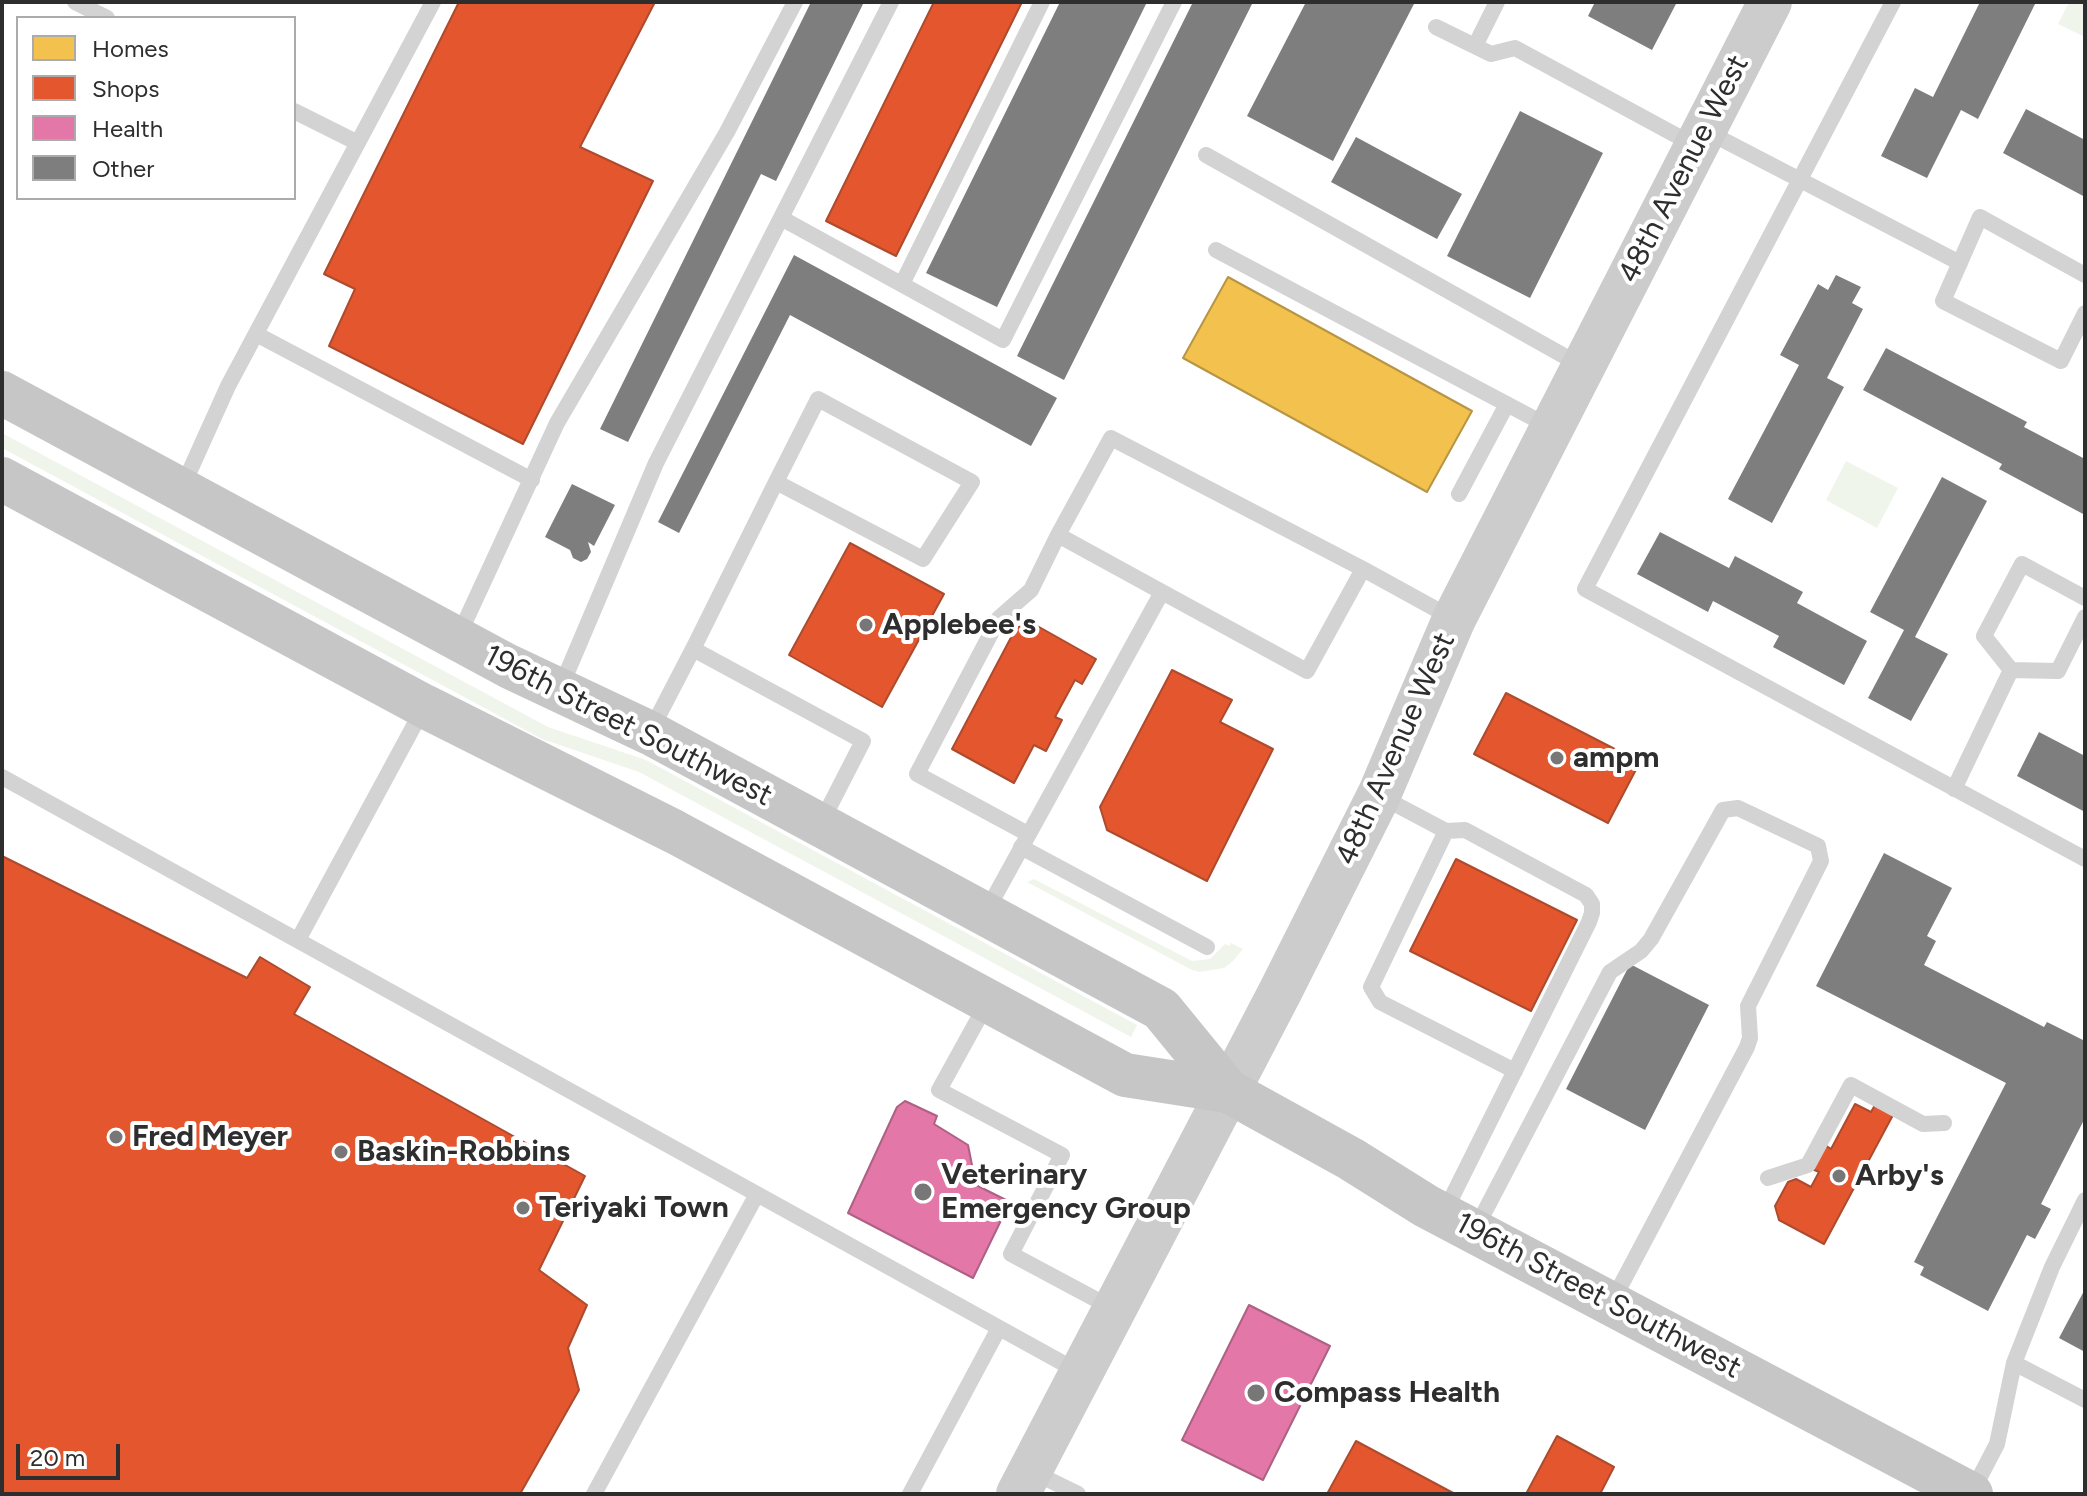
<!DOCTYPE html>
<html>
<head>
<meta charset="utf-8">
<style>
	body { margin:0 }
	#map { position:relative; width:2087px; height:1496px; overflow:hidden; background:#fff; font-family:Figtree,sans-serif }
	canvas { display:block }
	.frame { position:absolute; inset:0; border:4px solid #2e2e2e; pointer-events:none }
	.legend { position:absolute; left:16px; top:16px; width:280px; height:184px; box-sizing:border-box; background:#fff; border:2px solid #ababab; margin:0; padding:10px 14px; list-style:none; font-size:24px; color:#2e2e2e }
	.legend li { display:flex; align-items:center; gap:16px; height:40px }
	.legend b { width:40px; border:2px solid #ababab }
	.scale { position:absolute; left:16px; top:1444px; width:104px; height:36px; box-sizing:border-box; border:4px solid #2e2e2e; border-top:0; padding-left:10px; font-size:24px; line-height:28px; white-space:nowrap; color:#2e2e2e; -webkit-text-stroke:6px #fff; paint-order:stroke }
</style>
</head>
<body>
<div id="map">
<canvas width="2087" height="1496"></canvas>
<div class="frame"></div>
<ul class="legend">
<li><b style="height:22px;background:#f2c14e"></b>Homes</li>
<li><b style="height:22px;background:#e4572e"></b>Shops</li>
<li><b style="height:22px;background:#e377a8"></b>Health</li>
<li><b style="height:22px;background:#7e7e7e"></b>Other</li>
</ul>
<div class="scale">20 m</div>
</div>
<script>
const ctx = document.querySelector('canvas').getContext('2d');
ctx.lineJoin = 'round';
function fill(path, color) { ctx.fillStyle = color; ctx.fill(path, 'evenodd'); }
const toPath = rows => new Path2D(rows.map(r => 'M' + r).join(''));
function strokePath(path, color, width, dash) { ctx.strokeStyle = color; ctx.lineWidth = width; ctx.lineCap = dash ? 'butt' : 'round'; ctx.setLineDash(dash || []); ctx.stroke(path); }
function write(font, color, halo, rows, align = 'center') {
  ctx.font = font + ' Figtree,sans-serif'; ctx.lineWidth = 8; ctx.setLineDash([]); ctx.textBaseline = 'middle'; ctx.strokeStyle = halo; ctx.fillStyle = color; for (const [text, x, y, turn = 0] of rows) {
    ctx.save(); ctx.translate(x, y); ctx.rotate((+turn || 0) * Math.PI / 180); ctx.textAlign = isNaN(turn) ? turn : align; if (halo) ctx.strokeText(text, 0, 0); ctx.fillText(text, 0, 0); ctx.restore();
  }
}
fill(toPath([
	[2069,2,2085,2,2085,37,2058,24],
	[2,433,548,727,646,760,1137,1025,1131,1037,639,772,542,739,2,448],
	[1846,461,1898,488,1877,528,1826,500],
	[1034,879,1192,961,1210,959,1225,944,1229,946,1231,943,1243,949,1233,961,1224,968,1199,972,1190,969,1027,882]
]), '#f0f5eb');
const homes = toPath([
	[1228,277,1472,411,1427,492,1183,358,1228,277]
]);
fill(homes, '#f2c14e');
strokePath(homes, '#b79544', 2);
const shops = toPath([
	[459,2,655,2,580,147,653,181,523,444,329,346,355,289,324,274,459,2],
	[934,2,1022,2,896,256,826,221,934,2],
	[850,543,944,594,882,707,789,655,850,543],
	[1032,623,1096,659,1082,684,1075,680,1055,717,1062,720,1046,751,1034,745,1014,783,952,749,1016,628,1032,623],
	[1172,670,1232,700,1220,722,1273,749,1207,881,1107,830,1100,807,1172,670],
	[1506,693,1640,762,1608,823,1474,754,1506,693],
	[2,856,247,978,260,957,310,987,294,1014,585,1176,539,1270,587,1305,568,1348,579,1390,520,1494,2,1494,2,856],
	[1456,859,1577,920,1531,1011,1410,951,1456,859],
	[1855,1104,1871,1112,1875,1105,1893,1115,1824,1244,1779,1220,1775,1206,1788,1182,1796,1179,1811,1187,1819,1172,1812,1169,1825,1145,1831,1149,1855,1104],
	[1557,1436,1614,1467,1600,1494,1526,1494,1557,1436],
	[1356,1441,1455,1494,1327,1494,1356,1441]
]);
fill(shops, '#e4572e');
strokePath(shops, '#ad4b2e', 2);
const health = toPath([
	[905,1101,937,1116,934,1124,968,1145,972,1165,968,1181,1010,1202,973,1278,848,1213,897,1107,905,1101],
	[1249,1305,1330,1346,1263,1480,1182,1440,1249,1305]
]);
fill(health, '#e377a8');
strokePath(health, '#ad6183', 2);
fill(toPath([
	[811,2,864,2,776,181,761,174,628,442,600,429],
	[1060,2,1147,2,997,307,926,273],
	[1193,2,1253,2,1064,380,1017,356],
	[1306,2,1415,2,1333,161,1247,116],
	[1595,2,1677,2,1652,50,1588,16],
	[1980,2,2036,2,1978,119,1961,110,1927,178,1881,156,1915,88,1933,97],
	[2026,109,2085,140,2085,197,2003,153],
	[1520,111,1603,153,1530,298,1447,256],
	[1356,137,1462,194,1437,239,1331,182],
	[794,255,1057,398,1031,446,790,315,679,533,658,522],
	[1836,275,1861,287,1852,303,1863,309,1827,378,1844,387,1772,523,1728,499,1799,365,1780,355,1818,284,1828,290],
	[1886,348,2027,422,2024,427,2085,459,2085,515,1999,469,2002,464,1863,390],
	[1942,477,1987,501,1915,637,1948,654,1911,721,1868,698,1904,630,1870,612],
	[572,484,615,505,594,546,588,542,591,552,587,559,581,562,573,558,570,550,545,537],
	[1660,532,1729,568,1735,556,1803,592,1797,603,1867,641,1844,685,1773,647,1779,636,1713,601,1708,612,1637,574],
	[2039,732,2085,756,2085,812,2017,776],
	[1884,853,1952,888,1927,936,1936,941,1924,965,2044,1027,2047,1022,2085,1041,2085,1118,2041,1204,2051,1209,2035,1239,2027,1235,1988,1311,1920,1275,1924,1267,1914,1262,2006,1083,1816,986],
	[1630,964,1709,1005,1645,1130,1566,1089],
	[2085,1289,2085,1352,2059,1338]
]), '#7e7e7e');
strokePath(toPath([
	[75,2,107,18],
	[1893,2,1585,589,2085,859],
	[1436,27,1491,54,1515,48,1694,145],
	[1475,46,1497,2],
	[294,111,358,143],
	[1706,131,1960,263],
	[1206,155,1582,366],
	[781,218,1003,340,1174,2],
	[1216,250,1550,427],
	[2085,275,1980,217,1943,301,2061,361,2085,313],
	[902,284,1042,2],
	[256,334,532,480],
	[182,488,228,386,433,2],
	[1459,494,1507,404],
	[1058,535,1111,438,1363,569],
	[458,637,557,423,727,132,795,2],
	[693,649,776,482,818,399,972,482,923,559,776,482],
	[2011,670,1984,636,2022,564,2085,598],
	[2011,670,2058,671,2085,617],
	[560,689,656,463,891,2],
	[651,730,693,649,863,741,821,823],
	[2,777,1079,1372],
	[1954,789,2011,670],
	[1380,796,1446,831],
	[1028,834,917,774,999,618,1031,590,1058,535,1162,592],
	[1021,847,1207,947],
	[986,912,1162,592,1307,671,1363,569,1452,618],
	[298,940,423,709],
	[987,1003,939,1090,1062,1155,1011,1254,1112,1308],
	[1768,1178,1808,1165,1851,1085,1923,1124,1944,1123],
	[1444,1213,1589,922,1592,913,1592,904,1586,895,1465,830,1446,831,1371,987,1380,1002,1515,1071],
	[1475,1230,1610,972,1641,951,1651,939,1723,810,1738,808,1818,846,1821,861,1748,1006,1750,1038,1747,1047,1612,1302],
	[2014,1363,2085,1400],
	[1031,1471,1078,1494],
	[1972,1492,1997,1444,2014,1363,2052,1267,2085,1200],
	[594,1494,757,1194],
	[910,1494,999,1328]
]), '#d3d3d3', 16);
strokePath(toPath([
	[1018,1494,1280,992,1379,795,1454,619,1770,2]
]), '#ccc', 44);
strokePath(toPath([
	[2,393,508,666,650,733,1161,1009,1228,1091,1351,1159,1426,1206,1971,1494],
	[2,479,424,706,675,832,1125,1075,1228,1091]
]), '#c6c6c6', 44);
for (const [x, y, r, color] of [
	[866,625,8,"#777"],
	[1557,758,8,"#777"],
	[116,1137,8,"#777"],
	[341,1152,8,"#777"],
	[1839,1176,8,"#777"],
	[923,1192,10,"#777"],
	[523,1208,8,"#777"],
	[1256,1393,10,"#777"]
]) { const dot = new Path2D(); dot.arc(x, y, r, 0, 2 * Math.PI); ctx.fillStyle = color; ctx.fill(dot); strokePath(dot, '#fff', 3); }
write('30px', '#2e2e2e', '#fff', [
	["48th Avenue West",1684,169,-63],
	["196th Street Southwest",628,726,27],
	["48th Avenue West",1396,749,-66],
	["196th Street Southwest",1598,1296,28]
]);
write('bold 30px', '#2e2e2e', '#fff', [
	["Applebee's",882,625],
	["ampm",1573,758],
	["Fred Meyer",132,1137],
	["Baskin-Robbins",357,1152],
	["Veterinary",941,1175],
	["Emergency Group",941,1209],
	["Arby's",1855,1176],
	["Teriyaki Town",539,1208],
	["Compass Health",1274,1393]
], 'left');
</script>
</body>
</html>
